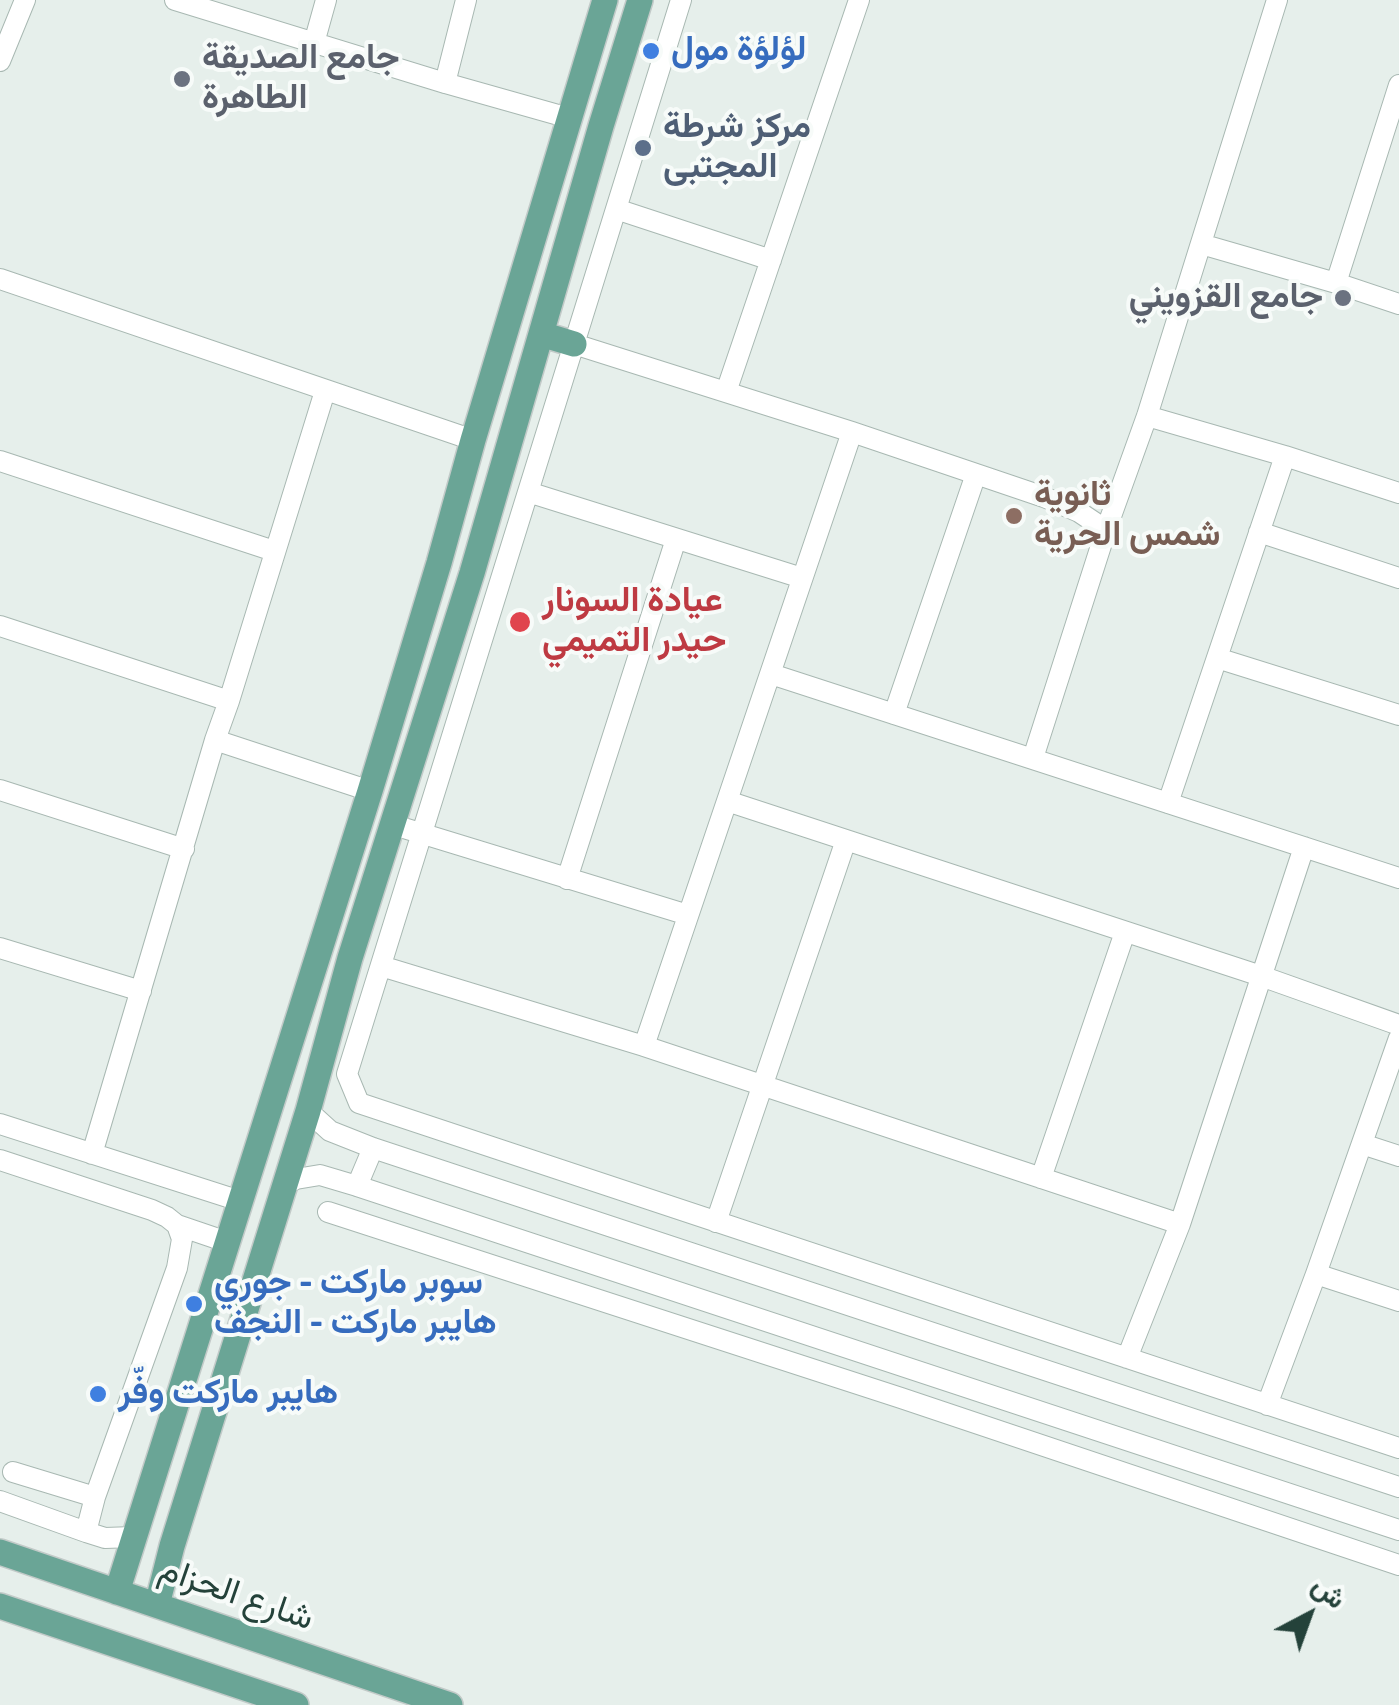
<!DOCTYPE html>
<html>
<head>
<meta charset="utf-8">
<style>
	body { margin:0 }
	#map { position:relative; width:1399px; height:1705px; overflow:hidden; background:#e6efeb; font-family:Signika,Vazirmatn,sans-serif }
	canvas { display:block }
	.north { position:absolute; left:1259px; top:1565px; width:100px; height:100px; -webkit-text-stroke:8px #f7fbf9; paint-order:stroke; rotate:41deg; font-size:28px; font-weight:700; line-height:40px; text-align:center; color:#24423a }
	.north::after { content:''; display:block; margin:auto; width:35px; height:45px; background:#24423a; clip-path:polygon(50% 0,100% 100%,50% 72%,0 100%) }
</style>
</head>
<body>
<div id="map">
<canvas width="1399" height="1705"></canvas>
<div class="north">ش</div>
</div>
<script>
const ctx = document.querySelector('canvas').getContext('2d');
ctx.lineJoin = 'round';
const toPath = rows => new Path2D(rows.map(r => 'M' + r).join(''));
function strokePath(path, color, width, dash) { ctx.strokeStyle = color; ctx.lineWidth = width; ctx.lineCap = dash ? 'butt' : 'round'; ctx.setLineDash(dash || []); ctx.stroke(path); }
function write(font, color, halo, rows, align = 'center') {
  ctx.font = font + ' Signika,Vazirmatn,sans-serif'; ctx.lineWidth = 8; ctx.setLineDash([]); ctx.textBaseline = 'middle'; ctx.strokeStyle = halo; ctx.fillStyle = color; for (const [text, x, y, turn = 0] of rows) {
    ctx.save(); ctx.translate(x, y); ctx.rotate((+turn || 0) * Math.PI / 180); ctx.textAlign = isNaN(turn) ? turn : align; if (halo) ctx.strokeText(text, 0, 0); ctx.fillText(text, 0, 0); ctx.restore();
  }
}
const minor = toPath([
	[175,0,445,83,569,118],
	[681,0,347,1074,359,1103,1399,1448],
	[314,43,326,0],
	[0,61,25,0],
	[445,83,466,0],
	[616,209,771,260],
	[1201,244,1336,283,1399,304],
	[0,279,473,440],
	[1336,283,1399,85],
	[574,344,852,432,1044,497,1079,512,1106,530],
	[726,392,859,0],
	[1147,416,1285,456,1399,493],
	[0,461,274,551],
	[528,492,802,578],
	[1259,532,1399,578],
	[0,626,229,701],
	[1217,658,1399,715],
	[771,674,1399,878],
	[894,714,976,474],
	[215,740,370,791],
	[1033,758,1106,530,1147,416,1277,0],
	[0,790,184,849],
	[727,801,1261,976,1399,1025],
	[1168,803,1285,456],
	[394,825,688,915],
	[567,879,676,539],
	[0,948,141,991],
	[381,966,644,1046,1180,1224],
	[644,1046,852,432],
	[308,1111,330,1131,373,1148,1399,1487],
	[0,1124,240,1201],
	[1362,1144,1399,1156],
	[92,1154,215,740,229,701,325,391],
	[0,1160,152,1210,167,1217,177,1225,182,1239,177,1268,95,1497,86,1532,105,1538,133,1537],
	[1041,1178,1125,932],
	[286,1184,296,1179,320,1175,357,1186,1399,1530],
	[357,1186,373,1148],
	[328,1212,901,1398,1399,1565],
	[716,1222,846,840],
	[177,1225,227,1242],
	[1316,1274,1399,1301],
	[1127,1358,1180,1224,1304,847],
	[1267,1405,1316,1274,1399,1038],
	[13,1472,95,1497],
	[0,1501,86,1532]
]);
const major = toPath([
	[541,334,574,344],
	[0,1552,450,1705],
	[117,1592,370,791,439,563,473,440,605,0],
	[157,1605,172,1546,308,1111,350,958,472,573,601,126,640,0],
	[0,1606,296,1705]
]);
strokePath(minor, '#a8b8b2', 22);
strokePath(major, '#c2cac8', 28);
strokePath(minor, '#fff', 20);
strokePath(major, '#6aa596', 25);
for (const [x, y, r, color] of [
	[651,51,10,"#3f7fe0"],
	[182,79,10,"#6b7280"],
	[643,148,10,"#5c6f8a"],
	[1343,298,10,"#6b7280"],
	[1014,516,10,"#8d6e63"],
	[520,622,12,"#e0444e"],
	[194,1304,10,"#3f7fe0"],
	[98,1394,10,"#3f7fe0"]
]) { const dot = new Path2D(); dot.arc(x, y, r, 0, 2 * Math.PI); ctx.fillStyle = color; ctx.fill(dot); strokePath(dot, '#f7fbf9', 4); }
write('bold 35px', '#366cbe', '#f7fbf9', [
	["لؤلؤة مول",671,51],
	["سوبر ماركت - جوري",214,1284],
	["هايبر ماركت - النجف",214,1324],
	["هايبر ماركت وفّر",118,1394]
], 'left');
write('bold 35px', '#5b616d', '#f7fbf9', [
	["جامع الصديقة",202,59],
	["الطاهرة",202,99],
	["جامع القزويني",1323,298,"right"]
], 'left');
write('bold 35px', '#4e5e75', '#f7fbf9', [
	["مركز شرطة",663,128],
	["المجتبى",663,168]
], 'left');
write('bold 35px', '#785e54', '#f7fbf9', [
	["ثانوية",1034,496],
	["شمس الحرية",1034,536]
], 'left');
write('bold 35px', '#be3a42', '#f7fbf9', [
	["عيادة السونار",542,602],
	["حيدر التميمي",542,642]
], 'left');
write('35px', '#24423a', '#f7fbf9', [
	["شارع الحزام",236,1595,19]
]);
</script>
</body>
</html>
